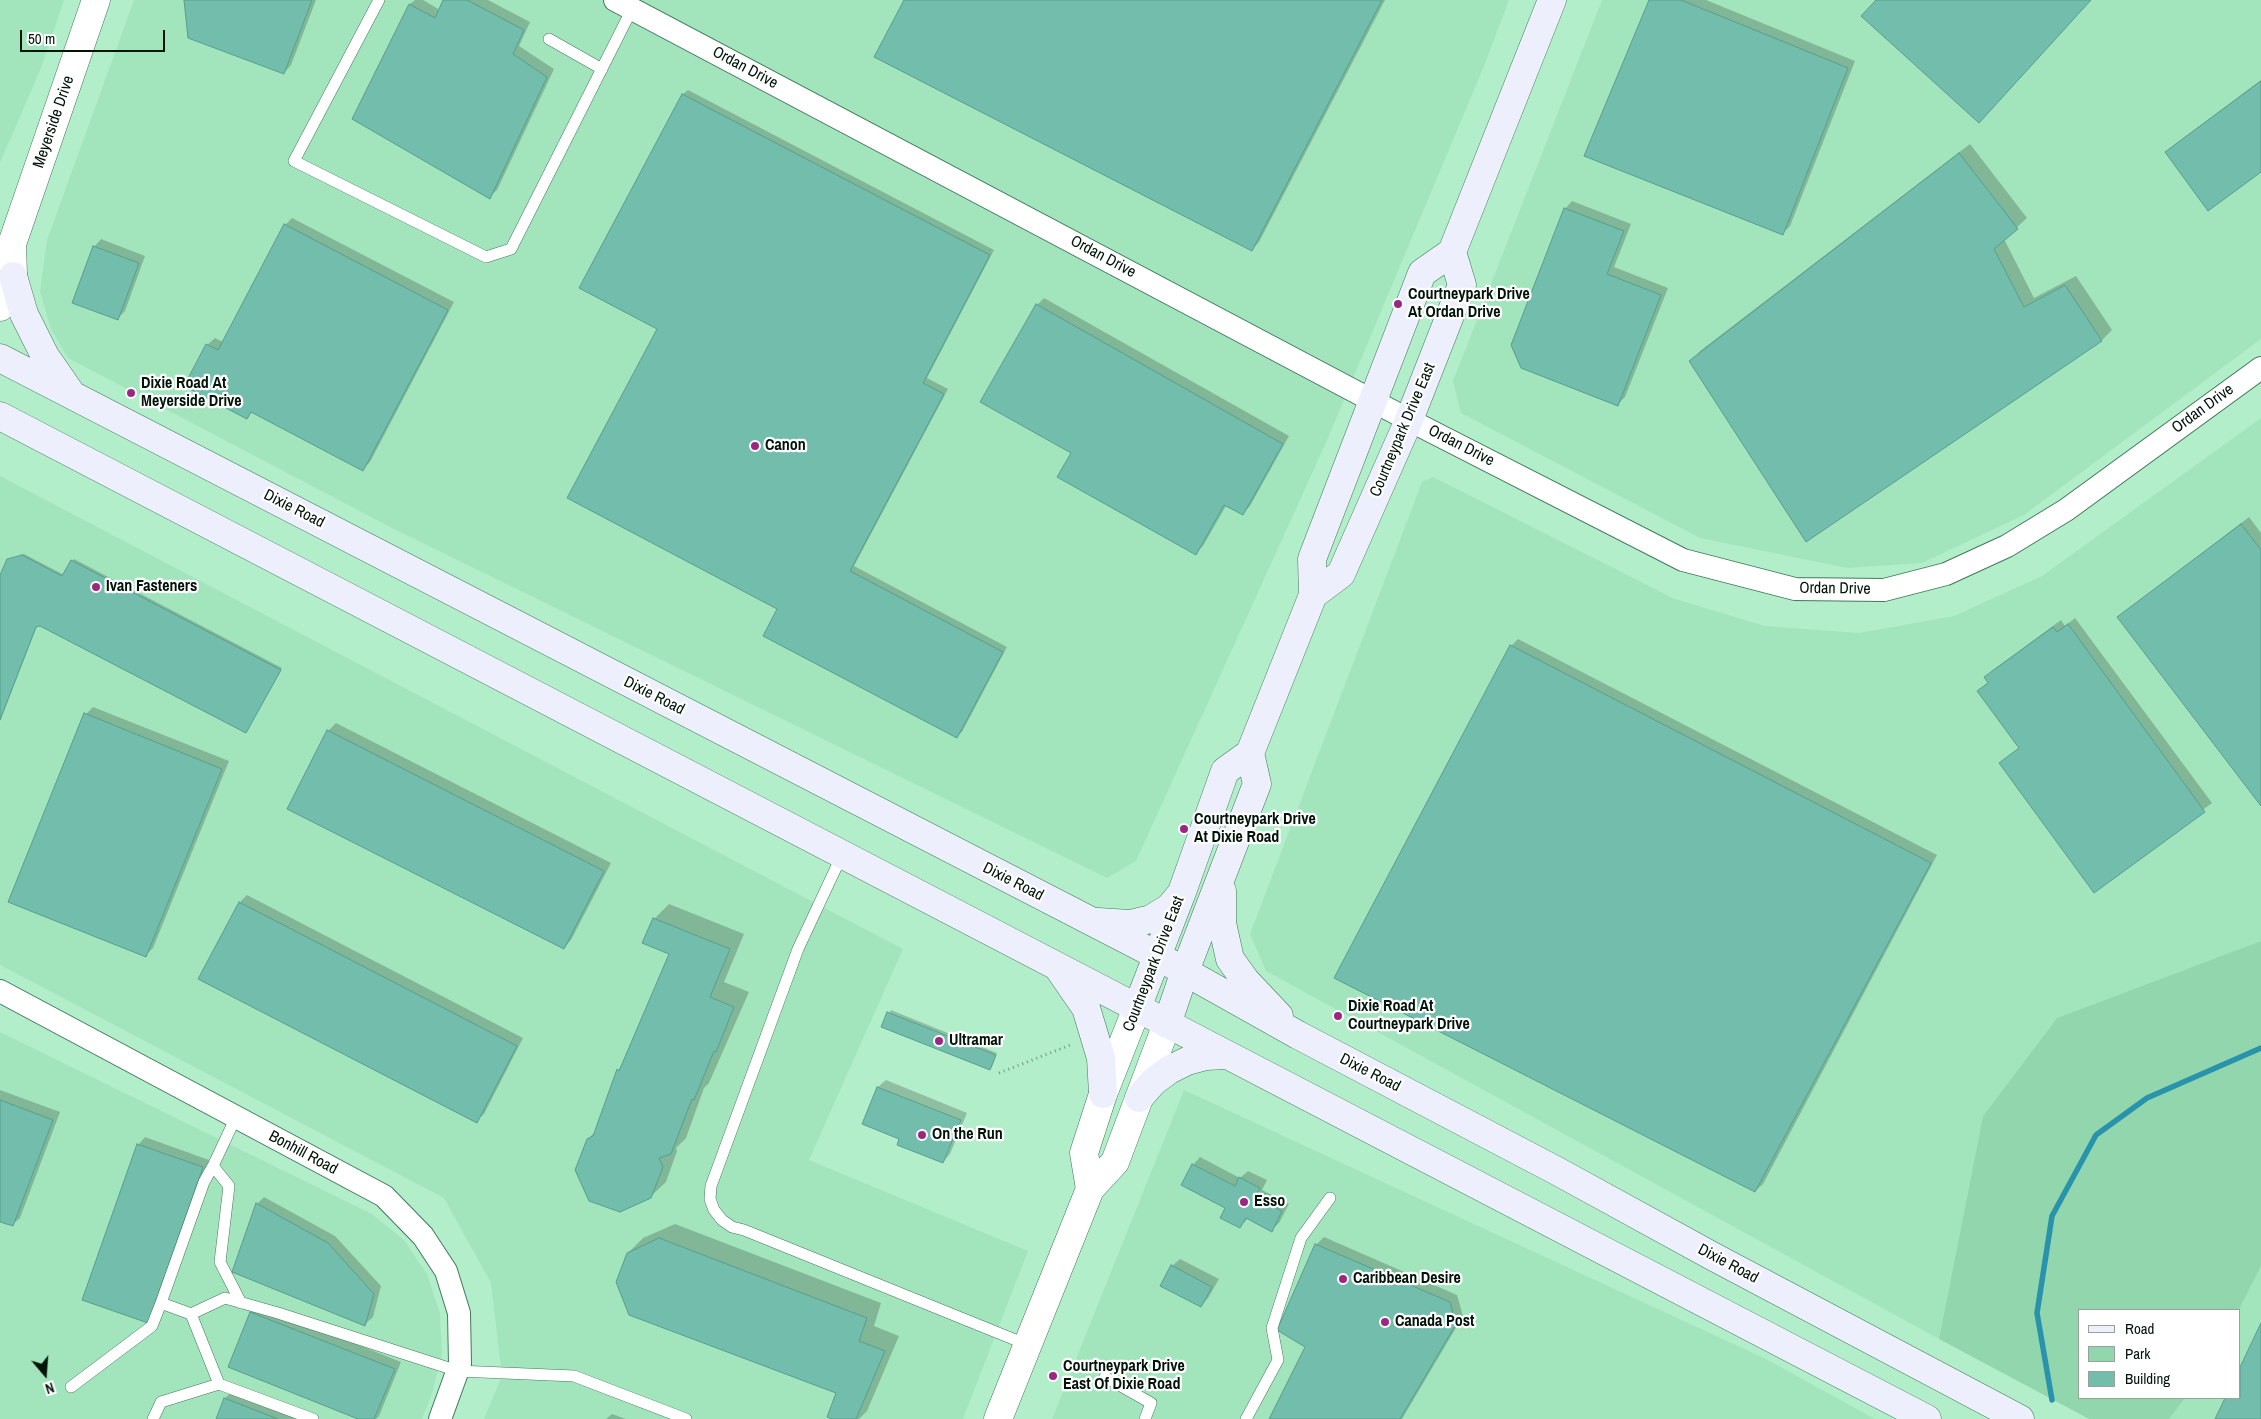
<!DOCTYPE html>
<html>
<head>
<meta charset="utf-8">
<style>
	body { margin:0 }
	#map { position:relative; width:2261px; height:1419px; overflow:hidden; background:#b3eeca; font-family:"Archivo Narrow",sans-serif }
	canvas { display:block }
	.legend { position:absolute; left:2078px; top:1309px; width:162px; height:90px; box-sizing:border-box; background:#fff; border:1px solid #99a19c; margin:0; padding:6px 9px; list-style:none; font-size:15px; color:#001408 }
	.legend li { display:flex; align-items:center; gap:10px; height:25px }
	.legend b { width:25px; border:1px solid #99a19c }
	.north { position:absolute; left:20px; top:1349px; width:50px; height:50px; -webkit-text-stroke:4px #fff; paint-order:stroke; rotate:162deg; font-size:14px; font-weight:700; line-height:20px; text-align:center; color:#001408 }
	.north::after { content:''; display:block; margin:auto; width:18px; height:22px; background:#001408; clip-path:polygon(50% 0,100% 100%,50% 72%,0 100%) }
	.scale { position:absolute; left:20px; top:30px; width:145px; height:22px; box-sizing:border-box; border:2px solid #001408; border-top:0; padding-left:6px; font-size:15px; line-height:18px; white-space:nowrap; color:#001408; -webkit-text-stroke:4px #fff; paint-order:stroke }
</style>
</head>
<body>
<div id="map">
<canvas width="2261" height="1419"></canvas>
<ul class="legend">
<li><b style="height:6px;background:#edeffc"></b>Road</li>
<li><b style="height:14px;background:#92d6ae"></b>Park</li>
<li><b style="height:14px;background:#73bdac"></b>Building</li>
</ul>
<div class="north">N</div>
<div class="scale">50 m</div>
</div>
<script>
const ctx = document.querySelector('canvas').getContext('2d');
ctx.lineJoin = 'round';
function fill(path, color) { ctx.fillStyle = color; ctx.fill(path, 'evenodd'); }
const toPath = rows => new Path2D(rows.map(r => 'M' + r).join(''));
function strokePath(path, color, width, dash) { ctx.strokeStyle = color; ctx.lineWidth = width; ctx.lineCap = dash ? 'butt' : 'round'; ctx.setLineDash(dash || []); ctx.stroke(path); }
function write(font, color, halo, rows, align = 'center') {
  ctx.font = font + ' "Archivo Narrow",sans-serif'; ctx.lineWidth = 4.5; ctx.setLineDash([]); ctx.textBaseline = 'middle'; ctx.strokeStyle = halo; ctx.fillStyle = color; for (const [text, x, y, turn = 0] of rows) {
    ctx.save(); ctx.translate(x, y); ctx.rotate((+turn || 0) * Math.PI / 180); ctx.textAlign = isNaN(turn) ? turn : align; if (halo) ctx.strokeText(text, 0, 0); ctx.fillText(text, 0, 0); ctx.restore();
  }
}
fill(toPath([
	[0,0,64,0,41,68,0,163],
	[134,0,1509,0,1484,66,1325,445,1136,861,1107,878,392,528,68,358,51,329,40,292,47,240],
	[1602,0,2261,0,2261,339,2024,515,1922,563,1847,568,1700,538,1461,413,1453,381],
	[2261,418,2261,941,2057,1018,1983,1116,1939,1339,1266,971,1250,934,1422,482,1433,477,1675,599,1765,626,1859,633,1954,616,2042,576],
	[0,476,903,949,809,1160,1028,1251,963,1419,484,1419,502,1376,491,1283,444,1198,0,965],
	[0,1032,372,1214,404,1240,427,1274,440,1313,442,1354,432,1394,422,1419,0,1419],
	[1184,1090,1766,1359,1875,1419,1052,1419],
	[2261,1266,2261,1419,2169,1419,2185,1398,2240,1398,2239,1310]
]), '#a2e5bd');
fill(toPath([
	[2261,941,2261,1266,2239,1310,2080,1310,2080,1398,2185,1398,2169,1419,2089,1419,1939,1339,1983,1116,2057,1018]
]), '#92d6ae');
fill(toPath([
	[185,0,316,0,291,65,284,73],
	[415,0,423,0,440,10,444,0,488,0,530,22,519,46,554,69,497,190,489,197,353,118,410,4],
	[905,0,1385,0,1259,242,1252,250],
	[1651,0,1706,0,1855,61,1790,226,1783,233],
	[2261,80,2261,170,2166,152,2174,145],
	[688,90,994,250,927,378,948,389,854,566,1007,647,962,732,957,736,779,608,658,328,581,288,683,94],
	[1970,144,2027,218,2004,239,2034,298,2076,276,2112,330,2102,340,1807,540,1690,362,1700,351],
	[1572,201,1631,224,1614,267,1668,288,1625,397,1618,404,1565,209],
	[292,218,454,302,370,462,363,469,252,412,247,417,207,345,215,338,223,342,285,225],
	[101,239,145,256,125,311,117,319,94,247],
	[1044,298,1289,436,1250,506,1243,513,1227,504,1203,546,1195,554,1037,305],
	[2249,517,2261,533,2261,804,2119,617],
	[24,554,64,575,74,559,282,668,247,729,40,625,37,626,0,721,0,578,8,560],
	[2075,618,2212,803,2094,891,2000,763,2020,747,1979,691,1989,681,1986,677,1993,670,2061,620,2065,626],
	[1518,639,1937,855,1763,1184,1755,1191,1511,646],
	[93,707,229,761,153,948,145,956,86,714],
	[336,723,611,863,571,940,564,948,328,731],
	[247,895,523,1038,484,1114,476,1121,240,902],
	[669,904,744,934,724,982,749,992,709,1083,704,1088,686,1138,676,1148,677,1151,666,1182,650,1197,588,1139,596,1131,618,1070,623,1065,670,954,654,919],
	[891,1010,997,1053,992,1067,990,1069,883,1026],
	[886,1080,967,1113,950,1154,943,1162,901,1139,863,1124,878,1087],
	[0,1090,60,1112,20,1218,12,1225,0,1220],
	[145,1137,209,1160,155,1314,138,1145],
	[1200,1157,1240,1178,1248,1171,1267,1180,1262,1190,1289,1204,1279,1223,1271,1230,1248,1218,1240,1227,1193,1165],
	[264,1197,335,1236,381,1286,373,1317,365,1324,257,1204],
	[675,1224,881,1303,874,1326,899,1336,867,1411,859,1419,836,1419,838,1392,628,1253,643,1238],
	[1324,1237,1457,1295,1463,1316,1402,1419,1270,1419,1307,1346,1279,1330,1316,1245],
	[1180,1259,1219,1279,1208,1298,1201,1306,1172,1266],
	[258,1305,401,1362,379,1416,376,1419,362,1419,229,1367,251,1312],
	[233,1391,304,1419,217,1419,225,1398],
	[612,1414,626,1419,606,1419]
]), '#0003');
strokePath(toPath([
	[2052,1400,2037,1313,2052,1216,2096,1135,2147,1098,2261,1048]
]), '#2993ac', 5.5);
const building = toPath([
	[184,0,312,0,284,74,188,38,184,0],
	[443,0,467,0,524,30,513,54,547,77,490,199,352,119,409,4,435,18,443,0],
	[904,0,1382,0,1252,251,874,57,904,0],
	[1649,0,1681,0,1848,68,1783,235,1584,156,1649,0],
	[1876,0,2091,0,1979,123,1861,16,1876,0],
	[2261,81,2261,172,2208,211,2165,152,2261,81],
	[682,94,990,255,923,383,944,394,850,571,1003,652,957,738,763,636,777,609,567,498,657,329,579,288,682,94],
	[1959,153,2018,229,1994,249,2024,307,2065,285,2102,341,1806,542,1689,361,1959,153],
	[1564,208,1624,231,1607,274,1661,295,1618,406,1521,368,1511,345,1564,208],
	[284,224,448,310,363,471,251,412,247,419,184,386,206,344,218,350,284,224],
	[93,246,139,263,118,320,72,303,93,246],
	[1036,304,1283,444,1243,515,1224,505,1196,555,1057,477,1071,453,980,402,1036,304],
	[2241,524,2261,550,2261,806,2117,617,2241,524],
	[22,555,62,576,71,560,281,670,246,733,40,626,36,627,0,720,0,575,7,559,22,555],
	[2068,624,2205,812,2094,893,1999,763,2019,748,1977,691,1988,683,1984,677,2053,627,2057,632,2068,624],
	[1510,645,1931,863,1755,1192,1334,978,1510,645],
	[84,713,222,769,146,957,8,902,84,713],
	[327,730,604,871,564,949,287,809,327,730],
	[239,902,517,1046,477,1123,198,979,239,902],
	[653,918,730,949,710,997,734,1007,716,1052,714,1051,694,1100,692,1099,671,1154,659,1158,663,1167,651,1198,620,1212,589,1201,575,1170,587,1139,593,1136,617,1069,619,1071,669,954,642,943,653,918],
	[887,1012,996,1055,990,1070,881,1027,887,1012],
	[877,1087,961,1120,943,1163,897,1145,899,1139,862,1124,877,1087],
	[0,1100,53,1120,13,1226,0,1222,0,1100],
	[137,1144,203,1167,148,1323,82,1300,137,1144],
	[1192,1164,1235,1186,1239,1177,1260,1188,1255,1197,1282,1211,1272,1232,1246,1218,1240,1228,1220,1218,1225,1208,1181,1185,1192,1164],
	[256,1203,328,1243,374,1294,365,1326,232,1272,256,1203],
	[659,1238,867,1318,859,1341,885,1351,856,1419,832,1419,827,1417,836,1393,629,1315,616,1282,627,1253,659,1238],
	[1315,1244,1450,1302,1456,1324,1400,1419,1269,1419,1305,1347,1277,1330,1315,1244],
	[1171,1265,1212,1287,1201,1307,1160,1286,1171,1265],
	[250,1312,395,1369,374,1419,358,1419,228,1367,250,1312],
	[2261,1323,2261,1419,2215,1419,2225,1398,2240,1398,2240,1367,2261,1323],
	[224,1398,278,1419,216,1419,224,1398]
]);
fill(building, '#73bdac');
strokePath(building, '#569f8f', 1);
const service = toPath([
	[379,0,294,161,486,257,511,249,632,9],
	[549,39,602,69],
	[842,855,798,949,711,1186,710,1199,714,1210,722,1220,732,1227,744,1230,1028,1345],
	[236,1117,213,1166,229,1186,220,1262,241,1303],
	[213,1166,204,1182,161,1303,191,1314,225,1298,278,1313,458,1371,574,1376,686,1419],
	[191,1314,219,1384,313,1419],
	[1105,1377,1151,1403,1145,1419],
	[71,1387,152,1326,161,1303],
	[153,1419,161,1402,219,1384],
	[1246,1419,1278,1360,1272,1328,1301,1238,1330,1198]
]);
const minor = toPath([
	[615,0,1409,420,1683,560,1795,589,1884,590,1946,574,2007,546,2066,510,2261,368],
	[0,991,384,1196,423,1236,446,1271,459,1313,460,1364,440,1419]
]);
const tertiary = toPath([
	[0,307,13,276,12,244,96,0],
	[1090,1189,1084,1153,1103,1094,1137,1008],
	[998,1419,1090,1189,1115,1162,1167,1024]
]);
const secondary = toPath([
	[13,276,24,314,45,356,70,392],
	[0,358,1143,948,1298,1035,1557,1171,1714,1257,2020,1419],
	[0,416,1927,1419],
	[1313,595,1341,574,1409,420,1462,285,1452,252],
	[1222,891,1222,923,1230,959,1245,980,1279,1016],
	[1098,922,1130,924,1151,919,1169,908,1180,895],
	[1059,969,1086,1008,1101,1058,1103,1094],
	[1137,1008,1182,892,1225,771,1250,753,1313,595,1312,559,1422,273,1452,252,1552,0],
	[1167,1024,1185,971,1257,784,1250,753],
	[1139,1098,1153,1082,1169,1070,1187,1061,1206,1056,1226,1055]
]);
strokePath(service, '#42795a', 12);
strokePath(minor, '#42795a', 24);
strokePath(tertiary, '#42795a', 29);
strokePath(secondary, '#42795a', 29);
strokePath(toPath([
	[999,1073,1073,1044]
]), '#6e9a7f', 3, [1, 4]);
strokePath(service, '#fff', 11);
strokePath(minor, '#fff', 22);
strokePath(tertiary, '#fff', 28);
strokePath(secondary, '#edeffc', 28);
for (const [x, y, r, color] of [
	[1398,304,5,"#9b2783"],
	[131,393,5,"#9b2783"],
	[755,446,5,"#9b2783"],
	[96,587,5,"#9b2783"],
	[1184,829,5,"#9b2783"],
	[1338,1016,5,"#9b2783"],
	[939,1041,5,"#9b2783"],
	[922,1135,5,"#9b2783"],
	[1244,1202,5,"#9b2783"],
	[1343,1279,5,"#9b2783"],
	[1385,1322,5,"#9b2783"],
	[1053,1376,5,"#9b2783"]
]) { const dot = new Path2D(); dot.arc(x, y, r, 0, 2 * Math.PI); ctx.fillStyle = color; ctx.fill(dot); strokePath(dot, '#fff', 2); }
write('16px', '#001408', '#fff', [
	["Ordan Drive",745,68,28],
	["Meyerside Drive",54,122,-71],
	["Ordan Drive",1103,257,28],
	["Ordan Drive",2203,409,-36],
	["Courtneypark Drive East",1403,430,-67],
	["Ordan Drive",1461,446,27],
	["Dixie Road",294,509,27],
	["Ordan Drive",1835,589,1],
	["Dixie Road",654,696,27],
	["Dixie Road",1013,882,27],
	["Courtneypark Drive East",1154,964,-69],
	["Dixie Road",1370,1073,27],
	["Bonhill Road",303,1153,28],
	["Dixie Road",1728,1264,28]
]);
write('bold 16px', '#001408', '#fff', [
	["Courtneypark Drive",1408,295],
	["At Ordan Drive",1408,313],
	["Dixie Road At",141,384],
	["Meyerside Drive",141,402],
	["Canon",765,446],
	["Ivan Fasteners",106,587],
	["Courtneypark Drive",1194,820],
	["At Dixie Road",1194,838],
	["Dixie Road At",1348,1007],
	["Courtneypark Drive",1348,1025],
	["Ultramar",949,1041],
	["On the Run",932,1135],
	["Esso",1254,1202],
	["Caribbean Desire",1353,1279],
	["Canada Post",1395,1322],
	["Courtneypark Drive",1063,1367],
	["East Of Dixie Road",1063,1385]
], 'left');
</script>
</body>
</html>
